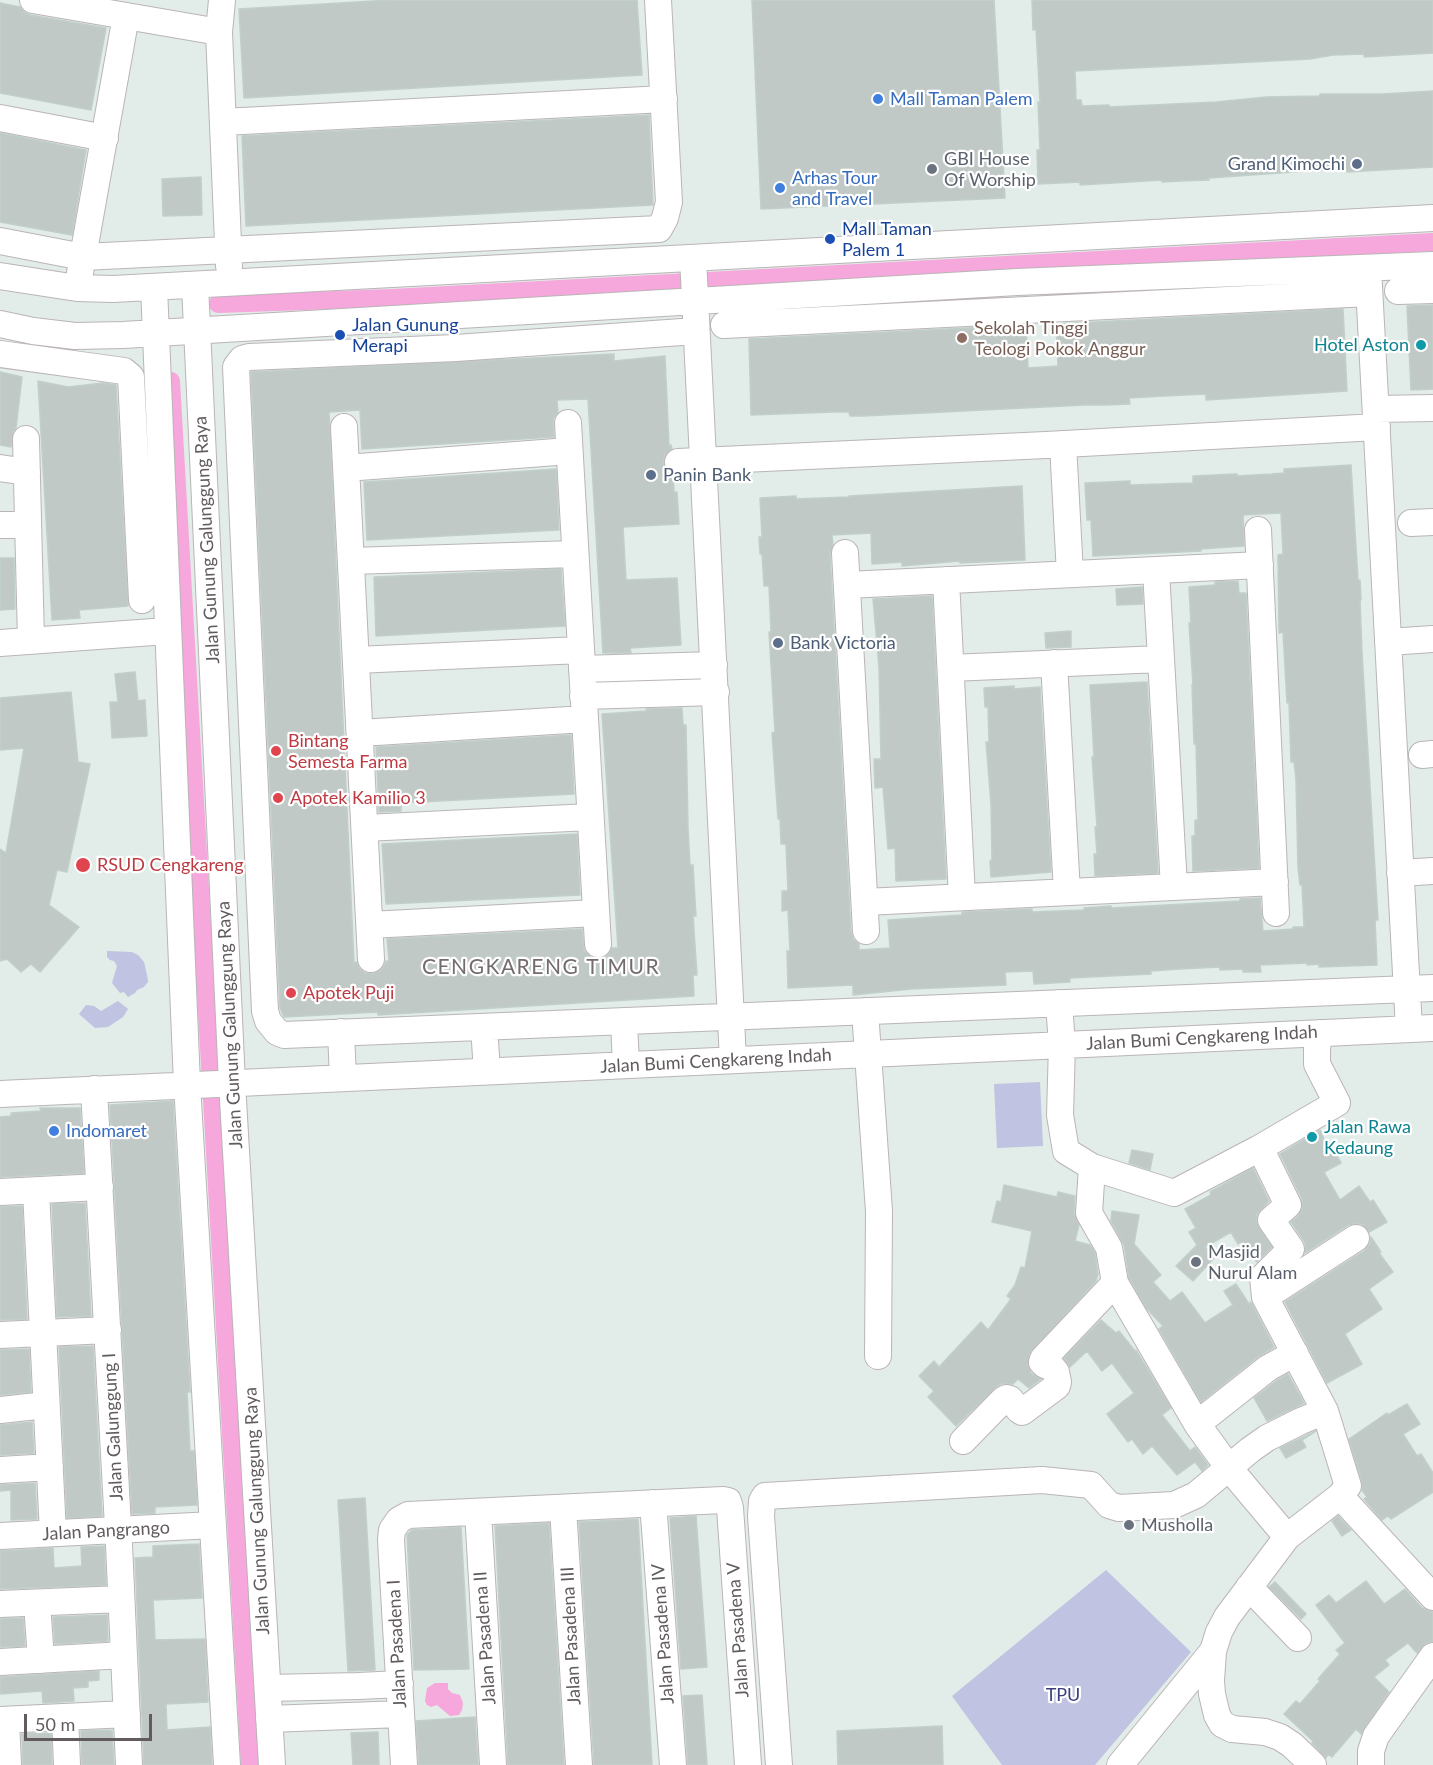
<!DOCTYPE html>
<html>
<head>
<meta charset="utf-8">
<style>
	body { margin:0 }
	#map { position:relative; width:1433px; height:1765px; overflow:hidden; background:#e2ece8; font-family:Lato,sans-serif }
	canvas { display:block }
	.scale { position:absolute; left:24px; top:1714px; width:128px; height:27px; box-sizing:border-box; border:3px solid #615a5e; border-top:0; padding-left:8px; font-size:18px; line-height:21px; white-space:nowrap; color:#615a5e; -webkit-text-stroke:4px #fff; paint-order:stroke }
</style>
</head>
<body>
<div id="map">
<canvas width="1433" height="1765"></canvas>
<div class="scale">50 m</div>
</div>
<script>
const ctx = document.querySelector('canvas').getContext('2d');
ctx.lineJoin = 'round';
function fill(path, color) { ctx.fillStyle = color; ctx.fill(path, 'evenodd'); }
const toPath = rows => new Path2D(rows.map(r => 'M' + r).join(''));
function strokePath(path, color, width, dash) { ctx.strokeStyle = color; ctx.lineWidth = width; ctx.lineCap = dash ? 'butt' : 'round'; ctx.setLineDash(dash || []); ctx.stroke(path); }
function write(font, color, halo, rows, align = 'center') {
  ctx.font = font + ' Lato,sans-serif'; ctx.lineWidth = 4.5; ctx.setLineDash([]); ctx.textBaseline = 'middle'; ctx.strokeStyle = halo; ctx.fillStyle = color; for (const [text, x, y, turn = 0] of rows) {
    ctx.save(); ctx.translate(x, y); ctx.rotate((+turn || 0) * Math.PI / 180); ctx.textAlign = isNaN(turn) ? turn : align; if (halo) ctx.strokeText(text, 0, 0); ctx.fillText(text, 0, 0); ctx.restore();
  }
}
fill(toPath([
	[107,951,132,952,138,955,144,962,147,975,148,982,144,987,137,990,135,993,128,997,124,992,120,993,112,983,117,966,114,961,110,960,107,957],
	[118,1001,128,1009,123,1017,108,1027,95,1028,79,1014,86,1005,94,1006,101,1011],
	[1040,1082,1043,1146,997,1148,994,1084],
	[1106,1570,1191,1652,1095,1765,1002,1765,952,1696]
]), '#c0c3e1');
fill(toPath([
	[435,1683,448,1683,448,1689,452,1693,460,1695,463,1703,462,1710,459,1715,450,1716,437,1705,431,1707,427,1705,425,1701,427,1688]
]), '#f6a7db');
strokePath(toPath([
	[218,304,392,298,1433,242],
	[171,381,250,1765]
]), '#f6a7db', 18);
const building = toPath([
	[390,0,637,0,642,75,244,98,239,9,390,0],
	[752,0,994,0,1005,198,761,209,752,0],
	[1032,0,1433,0,1433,53,1364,57,1364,54,1333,55,1310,59,1075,71,1076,100,1081,100,1082,106,1109,105,1109,107,1216,102,1267,97,1320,96,1320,94,1382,94,1433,91,1433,167,1347,172,1347,169,1308,171,1209,178,1209,180,1181,181,1162,182,1162,180,1080,185,1080,182,1038,184,1037,150,1040,150,1038,102,1040,102,1036,29,1033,30,1032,0],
	[0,3,20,7,24,12,30,15,106,28,91,110,0,93,0,3],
	[649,115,653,205,246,226,242,136,649,115],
	[0,133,86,150,72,235,0,222,0,133],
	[201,177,202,215,163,216,162,179,201,177],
	[1433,305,1433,389,1411,390,1407,306,1433,305],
	[1343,309,1347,391,1206,400,1206,394,1164,396,1129,398,1130,404,1105,405,1084,405,863,416,850,416,849,412,834,412,751,415,749,339,1026,325,1028,368,1058,366,1056,324,1343,309],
	[614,354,614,361,665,356,669,446,671,445,672,449,665,455,663,463,666,471,673,476,674,492,677,492,679,524,623,527,626,580,677,578,681,645,630,648,631,653,603,653,588,399,557,400,558,413,554,417,553,423,554,437,362,449,360,410,329,412,354,963,357,962,359,968,365,973,372,974,380,971,384,966,386,961,389,961,387,939,582,929,584,950,591,957,598,959,606,957,612,948,618,948,602,714,646,711,646,709,682,708,683,725,686,725,688,828,690,865,693,865,696,916,693,916,697,975,693,975,694,996,378,1015,378,1012,284,1017,280,1008,251,372,614,354],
	[0,372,22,377,16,428,13,432,11,447,0,445,0,372],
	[38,381,68,387,103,383,116,385,128,606,79,610,80,618,52,620,38,381],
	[1351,465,1358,580,1360,580,1361,600,1360,600,1362,653,1378,920,1375,920,1377,965,1319,967,1319,964,1307,965,1307,963,1260,965,1261,972,1243,972,1243,969,1220,970,1220,967,1179,969,1151,971,1151,974,1070,978,1070,982,1034,984,1033,971,1005,972,1006,985,911,989,853,995,853,985,788,988,787,951,790,951,788,910,782,911,782,891,788,891,786,844,781,844,780,819,778,819,772,733,775,732,769,632,771,632,769,586,764,586,762,554,760,554,759,537,762,537,760,498,796,496,796,499,849,497,849,496,1022,486,1025,560,960,563,960,561,902,566,902,562,872,564,871,533,832,535,833,545,830,554,851,932,853,939,859,944,859,950,890,948,888,920,962,915,962,912,1032,909,1032,912,1084,910,1084,908,1111,906,1111,908,1240,901,1240,899,1260,898,1263,931,1293,929,1293,927,1304,927,1302,885,1300,885,1298,868,1296,780,1294,762,1291,762,1289,702,1287,703,1283,632,1279,633,1278,555,1283,554,1281,513,1243,515,1244,546,1201,549,1201,551,1093,556,1091,520,1087,520,1085,483,1130,481,1130,485,1193,483,1193,476,1237,474,1237,476,1272,474,1284,473,1284,469,1351,465],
	[556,469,559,530,367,540,364,482,556,469],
	[0,558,14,558,15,609,0,610,0,558],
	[561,569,565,626,376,636,374,577,561,569],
	[1238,581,1239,593,1246,593,1259,868,1193,871,1192,836,1195,836,1195,820,1198,820,1196,744,1194,744,1192,685,1193,685,1189,623,1191,623,1189,587,1215,585,1215,582,1238,581],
	[1142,587,1143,604,1117,605,1116,589,1142,587],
	[932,596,946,879,896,881,895,848,888,849,883,787,875,788,874,759,881,759,879,667,873,599,932,596],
	[1071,631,1071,647,1046,648,1045,633,1071,631],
	[135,672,138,701,145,700,147,736,112,738,110,702,118,702,115,674,135,672],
	[1147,682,1158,873,1095,876,1094,854,1097,854,1095,827,1097,827,1092,757,1094,757,1090,685,1147,682],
	[1014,686,1014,689,1040,687,1051,872,991,877,990,861,992,860,991,804,986,742,989,742,988,707,985,707,984,688,1014,686],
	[71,692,78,762,90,764,67,872,57,870,49,905,79,927,40,972,31,964,21,972,7,959,0,961,0,849,6,853,24,748,0,750,0,698,71,692],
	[571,735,574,794,401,803,401,811,379,812,376,747,571,735],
	[577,834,580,895,386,904,382,844,577,834],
	[173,1101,190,1390,190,1392,187,1392,190,1451,194,1451,197,1505,155,1507,155,1513,132,1514,110,1105,173,1101],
	[40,1108,80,1108,84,1173,0,1177,0,1117,11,1116,11,1113,41,1111,40,1108],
	[1320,1130,1327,1146,1330,1144,1341,1163,1324,1172,1340,1200,1359,1186,1370,1202,1373,1200,1387,1222,1369,1232,1362,1224,1356,1223,1348,1225,1305,1253,1306,1246,1304,1241,1291,1222,1298,1216,1302,1209,1302,1199,1280,1154,1320,1130],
	[1132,1150,1153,1154,1150,1170,1129,1163,1132,1150],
	[1253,1168,1269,1201,1257,1214,1256,1222,1272,1247,1257,1262,1241,1242,1238,1244,1231,1232,1205,1247,1215,1257,1193,1281,1176,1266,1197,1245,1189,1232,1196,1228,1185,1209,1211,1195,1210,1192,1253,1168],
	[1004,1185,1057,1197,1058,1192,1075,1196,1074,1213,1079,1225,1075,1241,1090,1245,1095,1253,1098,1274,1096,1281,1029,1354,1028,1366,1031,1373,1041,1379,1029,1388,1018,1379,1013,1384,1001,1384,996,1387,956,1426,928,1397,934,1391,919,1376,934,1361,939,1367,981,1322,988,1330,1011,1299,1007,1296,1015,1285,1021,1267,1025,1268,1032,1231,992,1222,997,1201,1001,1202,1004,1185],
	[85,1203,91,1316,57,1317,52,1204,85,1203],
	[22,1206,27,1319,0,1320,0,1207,22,1206],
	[1112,1211,1139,1215,1134,1244,1161,1275,1153,1282,1170,1301,1182,1292,1205,1323,1233,1305,1224,1291,1236,1284,1249,1304,1251,1302,1274,1347,1259,1356,1201,1402,1159,1329,1163,1326,1147,1309,1129,1278,1124,1245,1111,1221,1112,1211],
	[1371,1237,1381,1252,1379,1253,1393,1272,1369,1289,1382,1309,1345,1334,1362,1364,1327,1383,1285,1302,1364,1251,1370,1244,1371,1237],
	[1101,1320,1116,1333,1119,1331,1135,1351,1136,1350,1171,1408,1162,1415,1190,1451,1195,1447,1208,1465,1202,1471,1195,1462,1177,1475,1152,1446,1143,1454,1132,1439,1128,1442,1107,1414,1134,1393,1112,1363,1102,1371,1087,1351,1070,1367,1064,1358,1101,1320],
	[93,1346,102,1516,67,1518,59,1347,93,1346],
	[29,1349,31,1392,0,1395,0,1350,29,1349],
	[1288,1374,1304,1403,1267,1421,1254,1398,1276,1381,1288,1374],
	[1407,1404,1420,1424,1403,1434,1417,1456,1421,1454,1433,1473,1433,1492,1391,1519,1388,1516,1382,1520,1364,1499,1367,1497,1362,1490,1362,1482,1349,1439,1387,1413,1388,1415,1407,1404],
	[32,1422,34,1453,0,1455,0,1425,32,1422],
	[1316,1431,1302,1440,1306,1447,1286,1458,1280,1448,1316,1431],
	[35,1483,37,1519,11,1520,11,1490,0,1491,0,1485,35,1483],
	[365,1498,375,1670,348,1671,338,1500,365,1498],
	[696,1516,707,1667,681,1669,670,1518,696,1516],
	[1338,1516,1351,1530,1342,1536,1332,1521,1338,1516],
	[638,1519,652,1765,594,1765,579,1522,638,1519],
	[549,1523,564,1765,508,1765,495,1526,549,1523],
	[461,1527,469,1669,414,1670,407,1535,412,1530,461,1527],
	[199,1544,202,1598,153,1600,154,1621,155,1640,205,1639,208,1702,166,1704,167,1730,210,1727,212,1765,144,1765,135,1558,153,1557,153,1546,199,1544],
	[104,1546,106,1585,0,1589,0,1551,53,1548,54,1568,82,1566,81,1547,104,1546],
	[1366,1581,1384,1604,1405,1589,1422,1608,1428,1611,1433,1612,1433,1641,1426,1643,1417,1653,1408,1643,1385,1660,1389,1665,1374,1677,1389,1692,1361,1734,1356,1729,1332,1757,1328,1754,1326,1758,1312,1743,1313,1741,1284,1714,1296,1701,1300,1704,1320,1681,1318,1679,1340,1654,1336,1650,1345,1643,1316,1605,1329,1595,1336,1603,1366,1581],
	[1275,1582,1306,1614,1301,1619,1269,1587,1275,1582],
	[107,1615,108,1641,55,1644,53,1617,107,1615],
	[23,1618,25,1646,0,1647,0,1619,23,1618],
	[99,1671,99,1680,88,1681,88,1687,73,1688,74,1701,43,1703,42,1691,0,1694,0,1677,99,1671],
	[702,1695,707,1765,688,1765,683,1696,702,1695],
	[475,1717,478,1765,419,1765,416,1721,475,1717],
	[942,1726,943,1765,838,1765,837,1731,942,1726],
	[112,1730,114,1765,82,1765,81,1731,112,1730],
	[378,1732,379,1765,353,1765,351,1733,378,1732],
	[51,1733,52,1765,23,1765,22,1734,51,1733]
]);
fill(building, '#c0c9c5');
strokePath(building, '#c1cfca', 1.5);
const minor = toPath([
	[33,0,219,32],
	[222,0,219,32,229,266],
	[0,118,105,138],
	[223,122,664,99],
	[0,241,83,257,659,229,665,218,669,202,658,0],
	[693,258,733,1060],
	[1368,268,1409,1029],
	[80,273,126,16],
	[0,276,77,288,113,289,1433,218],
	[195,285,232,1083,272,1765],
	[154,287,187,1084,227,1765],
	[1398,291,1433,290],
	[0,324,33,331,75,336,123,335,1017,282,1433,265],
	[724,325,1369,293],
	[696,331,456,348,249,357,242,359,236,367,265,1011,268,1021,277,1032,284,1035,1433,988],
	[0,354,124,371,131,377,142,600],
	[1376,409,1433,408],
	[568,423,598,944],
	[344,427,371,959],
	[26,439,31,641],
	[1063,444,1070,574],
	[678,462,1046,445,1377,427],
	[0,468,27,472],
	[346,468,569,451],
	[1411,523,1433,522],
	[0,525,28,525],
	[1258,530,1276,913],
	[845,553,866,931],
	[351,561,575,554],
	[1156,571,1174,887],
	[946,580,962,897],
	[847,585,1260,565],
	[1388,642,1433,639],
	[0,643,167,631],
	[356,660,581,650],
	[1054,663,1067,892],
	[951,668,1160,659],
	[582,669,714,665],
	[583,696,716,692],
	[360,733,585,719],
	[1422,755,1433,754],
	[365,828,590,817],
	[1400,873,1433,871],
	[865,902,1275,882],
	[370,925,596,913],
	[1059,1003,1062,1045,1060,1115,1066,1151,1092,1167,1174,1193,1258,1149,1264,1156,1288,1205,1271,1220,1291,1249,1263,1277,1265,1297,1325,1411,1348,1486,1340,1496,1287,1537,1227,1617,1219,1632,1213,1651,1120,1765],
	[865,1011,879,1211,878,1356],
	[624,1021,626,1065],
	[484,1027,487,1071],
	[341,1032,343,1078],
	[94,1089,119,1545,129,1765],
	[0,1094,1433,1028],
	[1258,1149,1337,1103,1317,1064,1317,1049,1319,1033],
	[1092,1167,1089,1213,1109,1248,1115,1283,1197,1424,1229,1468,1287,1537],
	[36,1191,53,1533],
	[0,1192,100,1187],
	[1265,1297,1356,1238],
	[0,1335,108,1330],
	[0,1410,46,1405],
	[1197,1424,1268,1368,1295,1353],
	[963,1441,1003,1400,1007,1398,1010,1399,1019,1410,1022,1412,1057,1386,1058,1382,1056,1372,1052,1367,1045,1365,1042,1362,1043,1359,1115,1283],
	[0,1470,50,1467],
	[1340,1496,1433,1597],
	[653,1503,673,1765],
	[563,1508,579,1765],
	[478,1512,493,1765],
	[0,1536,213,1525],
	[1249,1587,1298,1638],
	[37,1603,41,1660],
	[0,1604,121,1599],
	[1213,1651,1211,1681,1212,1694,1217,1715,1222,1724,1232,1729,1265,1732,1280,1737,1292,1745,1313,1765],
	[0,1662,124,1655],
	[268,1688,359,1686,400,1684],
	[65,1717,67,1765],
	[269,1719,401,1714],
	[0,1720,127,1714],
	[6,1720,8,1765],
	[404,1765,391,1540,392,1530,399,1520,408,1515,723,1500,728,1501,730,1508,748,1765],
	[779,1765,761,1516,762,1501,765,1496,1042,1480,1091,1485,1109,1505,1119,1508,1174,1505,1196,1495,1250,1450,1267,1438,1301,1421,1325,1411],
	[1371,1765,1371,1751,1376,1736,1433,1656]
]);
strokePath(minor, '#bbb4b8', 28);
strokePath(minor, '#fff', 26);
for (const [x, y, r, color] of [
	[878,99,6,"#3f7fe0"],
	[1357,164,6,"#5c6f8a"],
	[932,169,6,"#6b7280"],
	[780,188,6,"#3f7fe0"],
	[830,239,6,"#1a4fb4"],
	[340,335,6,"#1a4fb4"],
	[962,338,6,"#8d6e63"],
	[1421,345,6,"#0f9aa8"],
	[651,475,6,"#5c6f8a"],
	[778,643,6,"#5c6f8a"],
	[276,751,6,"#e0444e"],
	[278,798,6,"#e0444e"],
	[83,865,8,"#e0444e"],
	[291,993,6,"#e0444e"],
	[54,1131,6,"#3f7fe0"],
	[1312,1137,6,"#0f9aa8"],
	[1196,1262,6,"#6b7280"],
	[1129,1525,6,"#6b7280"]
]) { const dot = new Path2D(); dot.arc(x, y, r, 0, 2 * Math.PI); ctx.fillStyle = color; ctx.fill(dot); strokePath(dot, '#fff', 2); }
write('18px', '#366cbe', '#fff', [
	["Mall Taman Palem",890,99],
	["Arhas Tour",792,178],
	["and Travel",792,199],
	["Indomaret",66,1131]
], 'left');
write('18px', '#5b616d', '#fff', [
	["GBI House",944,159],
	["Of Worship",944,180],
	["Masjid",1208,1252],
	["Nurul Alam",1208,1273],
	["Musholla",1141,1525]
], 'left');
write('18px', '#4e5e75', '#fff', [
	["Grand Kimochi",1345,164,"right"],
	["Panin Bank",663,475],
	["Bank Victoria",790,643]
], 'left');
write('18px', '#164399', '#fff', [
	["Mall Taman",842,229],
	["Palem 1",842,250],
	["Jalan Gunung",352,325],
	["Merapi",352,346]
], 'left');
write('18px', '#785e54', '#fff', [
	["Sekolah Tinggi",974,328],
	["Teologi Pokok Anggur",974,349]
], 'left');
write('18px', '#0d838f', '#fff', [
	["Hotel Aston",1409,345],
	["Jalan Rawa",1324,1127,"left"],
	["Kedaung",1324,1148,"left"]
], 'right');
write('18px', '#615a5e', '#fff', [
	["Jalan Gunung Galunggung Raya",207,540,-93],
	["Jalan Gunung Galunggung Raya",230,1025,-93],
	["Jalan Bumi Cengkareng Indah",1202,1038,-3],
	["Jalan Bumi Cengkareng Indah",716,1061,-3],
	["Jalan Galunggung I",113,1427,-93],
	["Jalan Gunung Galunggung Raya",257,1511,-93],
	["Jalan Pangrango",106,1531,-3],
	["Jalan Pasadena V",738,1630,-94],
	["Jalan Pasadena IV",663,1634,-94],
	["Jalan Pasadena III",571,1636,-93],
	["Jalan Pasadena II",485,1638,-94],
	["Jalan Pasadena I",397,1644,-93]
]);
write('18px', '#be3a42', '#fff', [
	["Bintang",288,741],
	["Semesta Farma",288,762],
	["Apotek Kamilio 3",290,798],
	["RSUD Cengkareng",97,865],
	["Apotek Puji",303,993]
], 'left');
write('18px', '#3c3f7e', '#fff', [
	["TPU",1063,1695]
]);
ctx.letterSpacing = '1.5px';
write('21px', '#736b70', '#fff', [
	["CENGKARENG TIMUR",541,967]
]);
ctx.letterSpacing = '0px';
</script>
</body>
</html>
